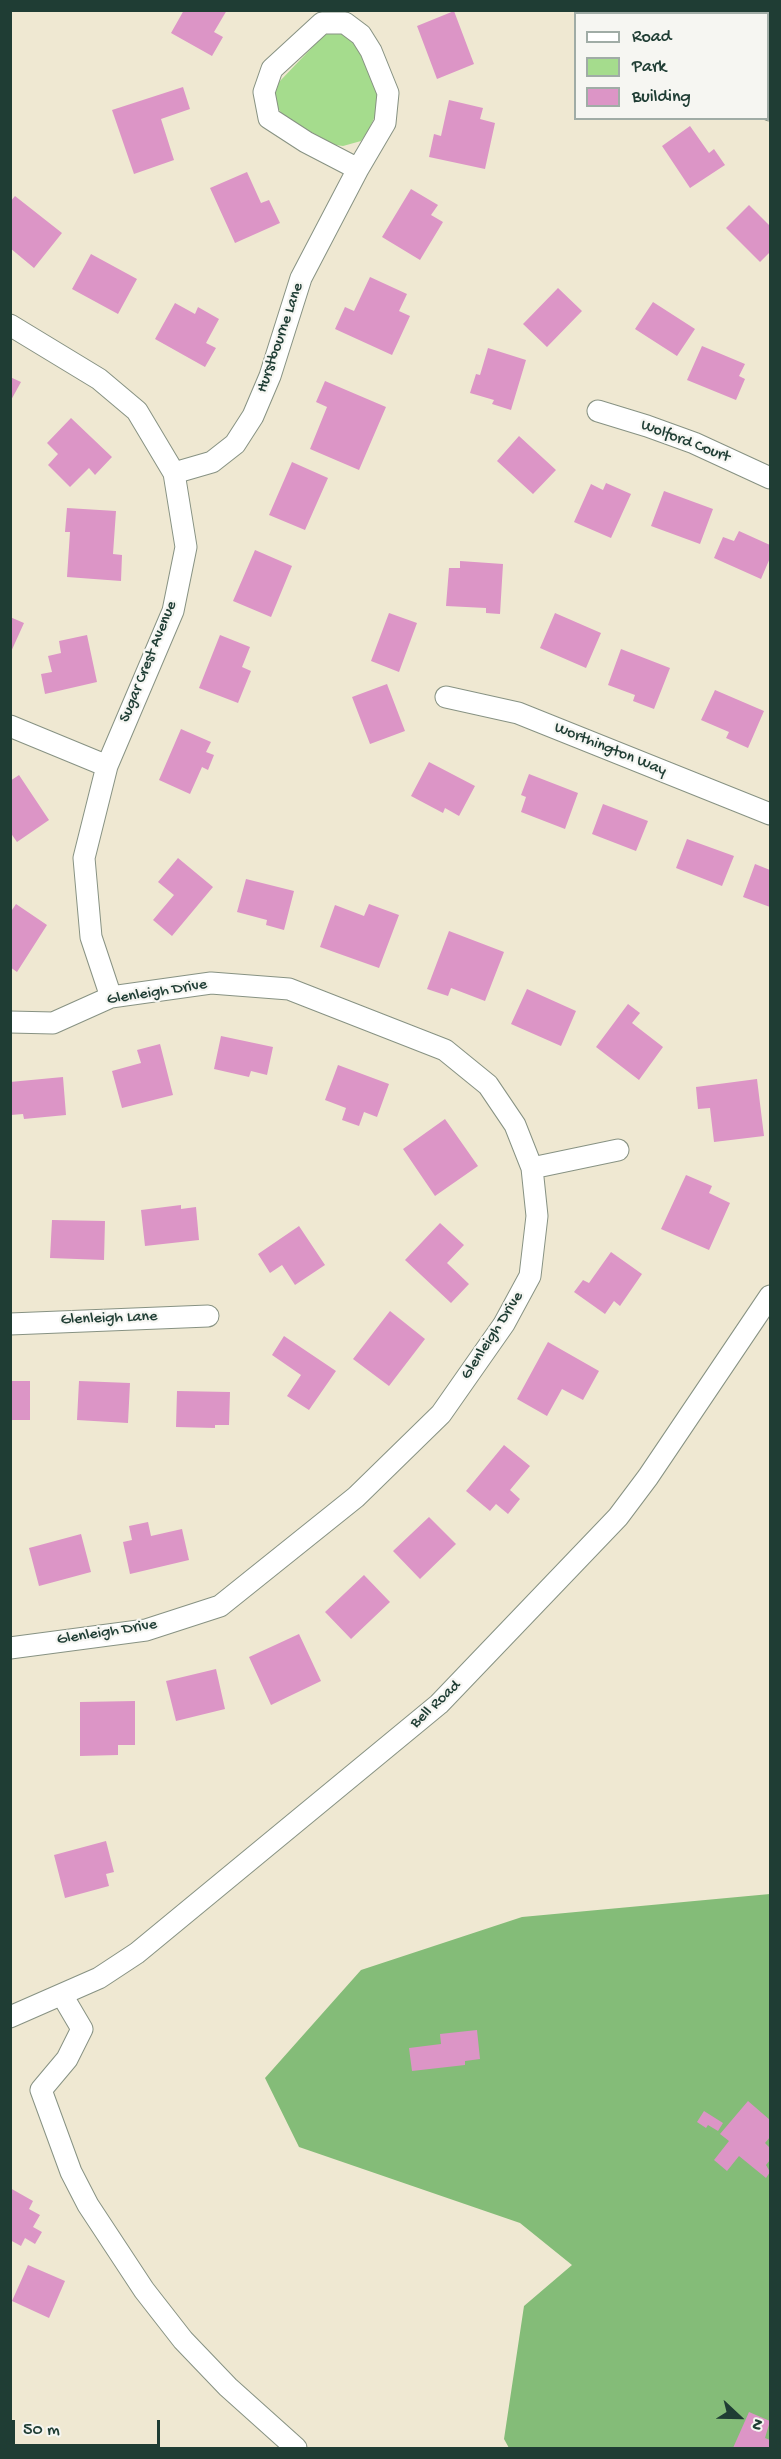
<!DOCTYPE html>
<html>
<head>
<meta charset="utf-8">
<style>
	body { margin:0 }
	#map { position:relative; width:781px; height:2459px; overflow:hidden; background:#efe8d2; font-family:"Gochi Hand",sans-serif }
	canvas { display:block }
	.frame { position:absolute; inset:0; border:12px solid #1f3d34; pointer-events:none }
	.legend { position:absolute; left:574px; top:12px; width:195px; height:108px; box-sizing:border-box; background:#f6f6f2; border:2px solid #a0aca6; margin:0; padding:8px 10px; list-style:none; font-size:18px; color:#1f3d34 }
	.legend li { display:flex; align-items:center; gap:12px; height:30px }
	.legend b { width:30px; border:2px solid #a0aca6 }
	.north { position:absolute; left:709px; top:2387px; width:60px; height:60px; -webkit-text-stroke:4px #f6f6f2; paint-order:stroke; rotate:112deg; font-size:16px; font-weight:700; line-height:24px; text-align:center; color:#1f3d34 }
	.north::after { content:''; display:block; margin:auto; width:21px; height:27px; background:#1f3d34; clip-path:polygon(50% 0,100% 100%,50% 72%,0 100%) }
	.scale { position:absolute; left:12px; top:2420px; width:148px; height:27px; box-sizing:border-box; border:3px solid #1f3d34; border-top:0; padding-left:8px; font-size:18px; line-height:21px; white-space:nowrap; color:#1f3d34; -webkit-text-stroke:4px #f6f6f2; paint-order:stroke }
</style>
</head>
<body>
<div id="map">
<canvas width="781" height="2459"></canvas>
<div class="frame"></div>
<ul class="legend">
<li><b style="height:8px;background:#fff"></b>Road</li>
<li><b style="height:16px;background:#a5dc8d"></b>Park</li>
<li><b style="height:16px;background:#dc95c6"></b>Building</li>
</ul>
<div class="north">N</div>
<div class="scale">50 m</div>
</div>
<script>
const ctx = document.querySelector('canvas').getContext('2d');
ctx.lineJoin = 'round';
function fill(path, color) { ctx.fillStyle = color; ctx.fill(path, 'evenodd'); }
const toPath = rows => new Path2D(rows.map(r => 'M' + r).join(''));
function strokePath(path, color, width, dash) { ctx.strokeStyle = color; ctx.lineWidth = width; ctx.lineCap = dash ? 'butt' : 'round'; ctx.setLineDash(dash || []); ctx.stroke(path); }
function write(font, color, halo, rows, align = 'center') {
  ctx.font = font + ' "Gochi Hand",sans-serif'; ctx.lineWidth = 4.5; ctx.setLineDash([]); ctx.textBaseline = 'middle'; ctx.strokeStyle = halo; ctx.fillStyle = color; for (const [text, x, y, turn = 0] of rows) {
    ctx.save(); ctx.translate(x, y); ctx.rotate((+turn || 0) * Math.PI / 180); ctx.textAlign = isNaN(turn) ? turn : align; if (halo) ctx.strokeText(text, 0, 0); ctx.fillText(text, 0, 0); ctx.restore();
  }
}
fill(toPath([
	[336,31,349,36,361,50,377,89,377,111,369,130,361,141,343,146,335,145,285,118,277,107,274,95,279,82,324,35]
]), '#a5dc8d');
fill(toPath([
	[770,1894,770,2448,509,2448,504,2439,524,2306,572,2265,520,2223,299,2147,265,2078,361,1970,522,1917]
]), '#84bc78');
fill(toPath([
	[184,10,227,10,214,32,223,37,212,56,171,33],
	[659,10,705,10,704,14,658,14],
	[454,11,474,64,437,79,417,26],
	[183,87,190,109,161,119,174,160,134,174,112,110],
	[449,100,483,108,480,119,495,123,485,169,429,157,434,134,441,136],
	[690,126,709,153,714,149,725,165,690,188,662,146],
	[247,172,261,203,269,200,280,223,235,243,210,188],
	[411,189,438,205,431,215,443,222,420,260,382,237],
	[15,196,62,233,34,268,10,248,10,202],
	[749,205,770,226,770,252,760,262,726,228],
	[91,254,137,279,118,314,72,289],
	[370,277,407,294,399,311,410,316,392,355,335,329,345,307,354,311],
	[558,288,582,311,547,347,523,324],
	[653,302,695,329,677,356,635,329],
	[175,303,195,314,198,307,219,319,206,343,216,348,205,367,155,339],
	[702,346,745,364,739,376,745,379,736,400,687,380],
	[488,348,526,360,511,410,492,404,494,400,470,393,476,374,480,375],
	[10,377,21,382,10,402],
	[325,381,386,407,359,470,310,449,327,407,316,402],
	[71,418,112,457,95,475,89,468,70,487,48,465,58,454,47,443],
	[519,436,556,470,533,494,497,461],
	[292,462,328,478,305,530,269,515],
	[606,483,631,494,611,538,574,522,591,484,603,490],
	[664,491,713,509,700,544,651,526],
	[67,508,116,511,113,554,122,555,121,581,67,577,70,532,65,532],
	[739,531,770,545,770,558,761,579,714,558,723,537,734,541],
	[255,550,292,566,271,617,233,601],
	[460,561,503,564,500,614,486,613,486,608,446,606,449,568,460,568],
	[389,613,417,623,399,672,371,661],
	[555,613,601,633,586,668,540,648],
	[10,617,24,623,10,654],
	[87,635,97,682,45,694,41,674,52,672,48,656,61,653,59,641],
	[220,635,250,647,242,667,251,671,238,703,199,688],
	[621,649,670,668,654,709,633,701,635,695,608,685],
	[387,684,405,731,370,744,352,697],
	[715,690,764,711,748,748,726,738,729,732,701,720],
	[181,729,211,742,206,752,214,755,208,770,202,767,190,794,159,780],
	[429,762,475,786,459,816,445,808,443,813,411,796],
	[529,774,578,793,565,829,521,812,526,797,521,795],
	[19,775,49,820,17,842,10,832,10,781],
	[603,804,648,821,636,851,592,834],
	[687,839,734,856,722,886,676,868],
	[178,858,213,887,172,936,153,920,174,895,158,882],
	[755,864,770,870,770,907,743,897],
	[246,879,294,891,284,930,266,925,267,920,237,912],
	[16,904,47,925,17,972,10,967,10,913],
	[369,904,399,915,379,968,320,947,335,905,364,916],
	[449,931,504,952,485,1001,451,988,448,996,427,989],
	[527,989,576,1011,561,1046,511,1024],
	[628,1004,640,1013,632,1023,663,1047,639,1080,596,1047],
	[221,1036,273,1047,267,1075,251,1071,249,1077,214,1069],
	[160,1044,173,1095,122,1108,112,1071,141,1063,137,1050],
	[338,1065,389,1084,377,1117,364,1112,359,1126,342,1120,346,1108,325,1100],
	[63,1077,66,1115,24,1119,23,1114,11,1115,10,1082],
	[757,1079,764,1136,714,1142,710,1108,698,1109,696,1087],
	[445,1119,478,1166,435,1196,403,1149],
	[686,1175,712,1186,709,1193,730,1203,709,1250,661,1229],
	[181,1205,181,1209,196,1207,199,1240,145,1246,141,1210],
	[52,1220,105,1221,104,1260,50,1258],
	[440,1223,464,1245,447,1263,469,1284,451,1303,405,1260],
	[299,1226,325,1265,295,1285,282,1265,270,1273,258,1254],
	[611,1252,642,1274,620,1306,614,1301,605,1314,574,1292,583,1280,589,1283],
	[390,1311,425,1339,389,1386,353,1359],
	[284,1336,336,1371,309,1410,287,1396,301,1375,272,1355],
	[548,1342,599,1371,583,1400,562,1389,547,1416,517,1399],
	[10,1381,30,1381,30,1420,10,1420],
	[79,1381,130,1383,128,1423,77,1420],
	[177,1391,230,1392,229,1425,215,1425,215,1428,176,1427],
	[504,1445,530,1466,510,1490,520,1499,508,1514,496,1504,490,1511,466,1491],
	[429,1517,456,1544,420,1579,393,1551],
	[148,1522,151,1536,182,1529,189,1560,130,1574,123,1542,132,1540,129,1526],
	[81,1534,91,1572,39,1586,29,1548],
	[364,1575,390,1602,351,1639,325,1612],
	[299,1634,321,1681,271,1705,249,1657],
	[216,1669,225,1709,176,1721,166,1681],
	[135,1701,135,1745,118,1745,118,1755,80,1756,80,1702],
	[106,1841,114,1872,106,1874,109,1886,65,1898,54,1855],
	[477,2030,480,2059,465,2061,465,2065,412,2071,409,2048,441,2044,440,2034],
	[748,2101,770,2120,770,2137,765,2143,770,2148,770,2160,766,2165,770,2172,766,2178,739,2156,727,2171,714,2160,729,2141,720,2134],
	[704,2111,723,2123,718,2131,708,2125,706,2128,697,2122],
	[10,2188,33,2201,29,2209,40,2215,33,2227,42,2232,35,2244,25,2238,21,2246,10,2240],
	[28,2265,65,2281,49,2318,12,2301],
	[749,2412,770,2421,765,2438,770,2440,770,2448,733,2448]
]), '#dc95c6');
const minor = toPath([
	[763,14,764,10],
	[322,23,345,23,361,35,371,51,388,93,385,123,358,169,306,142,269,118,264,92,272,69,322,23],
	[768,104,770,110],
	[10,325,99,379,137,411,174,473,186,547,173,611,107,766,84,858,91,937,111,997],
	[598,411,647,426,694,443,770,478],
	[174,473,212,462,235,444,253,416,270,376,301,278,358,169],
	[446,697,518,713,770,814],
	[10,726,107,766],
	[10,1022,53,1023,111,997,211,983,289,989,445,1050,488,1085,515,1125,532,1168,537,1216,530,1276,504,1324,441,1414,356,1497,220,1606,146,1630,10,1648],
	[532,1168,618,1150],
	[10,1324,208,1316],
	[62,1995,82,2029,67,2059,41,2090,71,2172,88,2205,144,2290,183,2340,228,2387,296,2448],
	[10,2017,99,1978,137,1953,439,1704,618,1517,648,1477,770,1296]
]);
strokePath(minor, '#879283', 23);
strokePath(minor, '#fff', 21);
write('16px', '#1f3d34', '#f6f6f2', [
	["Hurstbourne Lane",281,338,-71],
	["Wolford Court",685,442,21],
	["Sugar Crest Avenue",149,662,-68],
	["Worthington Way",610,750,22],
	["Glenleigh Drive",157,993,-9],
	["Glenleigh Lane",109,1319,-2],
	["Glenleigh Drive",493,1336,-57],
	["Glenleigh Drive",107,1633,-9],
	["Bell Road",436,1705,-43]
]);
</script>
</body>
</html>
